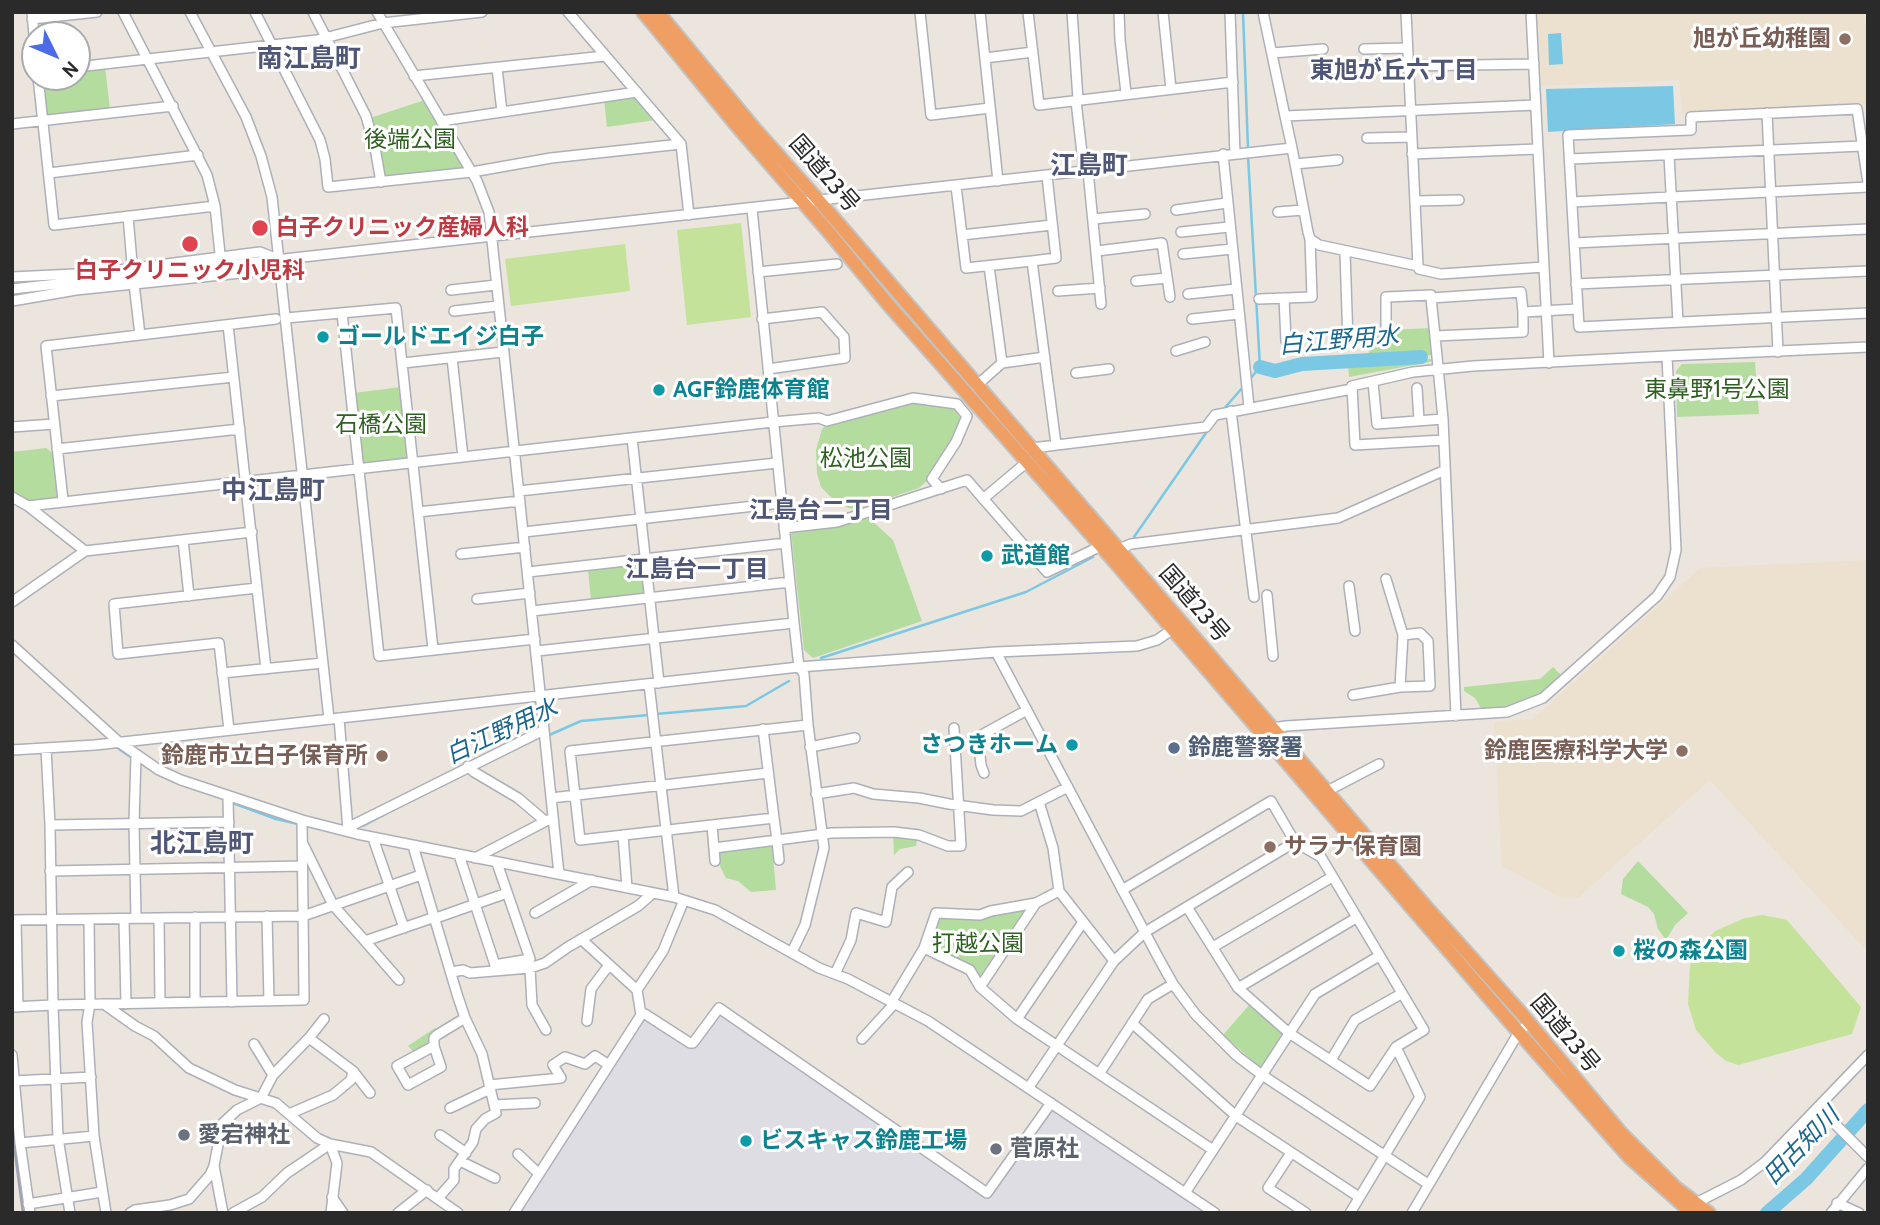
<!DOCTYPE html>
<html>
<head>
<meta charset="utf-8">
<style>
	body { margin:0 }
	#map { position:relative; width:1880px; height:1225px; overflow:hidden; background:#ebe5dd; font-family:Cabin,sans-serif }
	canvas { display:block }
	.frame { position:absolute; inset:0; border:14px solid #2a2a2a; pointer-events:none }
	.north { position:absolute; left:21px; top:21px; width:70px; height:70px; box-sizing:border-box; background:#fff; border:2px solid #aaa; border-radius:50%; rotate:133deg; font-size:19px; font-weight:700; line-height:28px; text-align:center; color:#2a2a2a }
	.north::after { content:''; display:block; margin:auto; width:24px; height:32px; background:#4c6be9; clip-path:polygon(50% 0,100% 100%,50% 72%,0 100%) }
</style>
</head>
<body>
<div id="map">
<canvas width="1880" height="1225"></canvas>
<div class="frame"></div>
<div class="north">N</div>
</div>
<script>
const ctx = document.querySelector('canvas').getContext('2d');
ctx.lineJoin = 'round';
function fill(path, color) { ctx.fillStyle = color; ctx.fill(path, 'evenodd'); }
const toPath = rows => new Path2D(rows.map(r => 'M' + r).join(''));
function strokePath(path, color, width, dash) { ctx.strokeStyle = color; ctx.lineWidth = width; ctx.lineCap = dash ? 'butt' : 'round'; ctx.setLineDash(dash || []); ctx.stroke(path); }
function write(font, color, halo, rows, align = 'center') {
  ctx.font = font + ' Cabin,"Noto Sans JP",sans-serif'; ctx.lineWidth = 6; ctx.setLineDash([]); ctx.textBaseline = 'middle'; ctx.strokeStyle = halo; ctx.fillStyle = color; for (const [text, x, y, turn = 0] of rows) {
    ctx.save(); ctx.translate(x, y); ctx.rotate((+turn || 0) * Math.PI / 180); ctx.textAlign = isNaN(turn) ? turn : align; if (halo) ctx.strokeText(text, 0, 0); ctx.fillText(text, 0, 0); ctx.restore();
  }
}
fill(toPath([
	[718,1014,723,1014,988,1196,1048,1112,1055,1111,1208,1213,517,1213,641,1020,645,1019,692,1047]
]), '#dfdde4');
fill(toPath([
	[1537,12,1864,12,1868,38,1868,105,1682,114,1679,80,1541,86],
	[1868,560,1868,952,1710,780,1579,897,1560,897,1502,866,1494,722,1533,719,1700,568]
]), '#ebe1ce');
fill(toPath([
	[105,67,110,109,48,117,45,112,41,77,77,77,77,70],
	[634,96,656,120,607,127,604,100],
	[425,100,464,165,461,170,387,178,382,175,370,118],
	[1430,328,1433,355,1369,358,1368,331],
	[1433,359,1430,362,1349,377,1348,364],
	[1755,362,1759,414,1677,417,1676,371,1682,364],
	[401,387,409,457,405,460,364,465,362,462,354,393],
	[913,400,956,408,962,423,928,480,919,488,856,509,848,508,832,498,821,487,817,473,816,450,822,429,829,422],
	[46,448,54,454,59,495,56,498,24,502,12,495,12,452],
	[869,518,893,540,922,621,813,658,804,650,791,532,838,527],
	[636,562,641,567,644,592,640,596,594,601,591,599,588,571,590,567],
	[1553,667,1562,676,1542,694,1513,706,1482,710,1475,698,1464,691,1464,687,1540,679],
	[893,835,917,839,916,846,900,849,894,855],
	[772,845,776,890,751,892,738,881,726,878,719,864,718,850],
	[1638,861,1688,913,1675,925,1666,940,1658,929,1654,914,1648,907,1621,894,1623,879],
	[1021,908,1025,914,983,978,978,979,932,948,930,944,940,918,980,919,993,913],
	[1250,1004,1283,1032,1283,1036,1263,1067,1260,1067,1223,1035],
	[435,1028,438,1029,429,1044,415,1053,408,1046]
]), '#b4dc9f');
fill(toPath([
	[741,223,751,317,687,325,677,230],
	[625,244,630,291,511,306,505,259],
	[1762,915,1787,920,1861,1007,1852,1034,1738,1065,1726,1061,1716,1053,1696,1030,1688,1004,1690,965,1704,942,1715,931,1745,918]
]), '#c5e29b');
fill(toPath([
	[1561,33,1563,64,1549,65,1548,34],
	[1673,86,1675,124,1548,132,1546,89]
]), '#7ac8e3');
strokePath(toPath([
	[1243,12,1248,149],
	[1248,156,1260,367,1250,379],
	[1222,411,1243,387],
	[1134,537,1208,430],
	[821,658,1026,592,1093,557],
	[656,714,746,706,789,681],
	[547,736,581,721,649,715],
	[119,749,132,758],
	[137,761,150,769],
	[230,802,276,819,338,833],
	[363,826,406,803]
]), '#7ac8e3', 2.5);
strokePath(toPath([
	[1260,367,1275,371,1302,364,1421,357],
	[1767,1213,1806,1179,1868,1110]
]), '#7ac8e3', 14);
const minor = toPath([
	[32,12,35,47],
	[123,12,207,175,215,206,220,254],
	[190,12,246,117,261,156,272,197,329,719],
	[255,12,320,140,325,159,328,187,472,172,551,158,681,144],
	[313,12,366,116,375,148,381,182],
	[568,12,681,144,689,215],
	[920,12,931,115,990,108],
	[980,12,998,181],
	[1028,12,1039,105,1233,82],
	[1072,12,1078,99],
	[1119,12,1120,40,1126,93],
	[1163,12,1171,89],
	[1230,12,1235,154],
	[1263,12,1285,116,1536,105],
	[1406,12,1418,266],
	[32,19,97,12],
	[1364,49,1407,48],
	[1272,53,1323,49],
	[985,58,1033,52],
	[1408,66,1534,64],
	[77,67,317,40,383,23,482,12],
	[497,68,502,112],
	[414,76,605,56],
	[38,77,54,225,215,206],
	[1076,101,1084,171],
	[1767,113,1778,352],
	[1285,116,1292,148],
	[441,121,637,92],
	[12,124,173,106],
	[1367,138,1411,137],
	[1223,154,1249,407],
	[1412,154,1538,149],
	[1669,155,1678,322],
	[1570,159,1862,146],
	[1295,164,1338,160],
	[1088,171,1101,304],
	[49,173,198,155],
	[1868,183,1857,109,1691,117,1691,130,1568,135,1579,327,1868,313],
	[956,186,966,268,1032,261,1056,258,1047,176],
	[1415,201,1459,200],
	[1572,202,1868,187],
	[752,209,794,623,799,667,804,674,808,725,824,848,805,925,792,952],
	[1176,210,1227,203],
	[1278,212,1303,210],
	[128,216,132,263],
	[1093,219,1145,214],
	[1181,232,1229,227],
	[962,235,1052,225],
	[1574,243,1868,229],
	[1097,251,1162,243,1170,297],
	[1345,252,1348,343],
	[1183,254,1232,249],
	[1032,261,1056,444],
	[989,266,1002,363],
	[1544,267,1549,363],
	[758,272,837,264],
	[12,277,96,273,260,252,278,259],
	[1136,281,1167,278],
	[134,284,140,335],
	[1576,284,1868,271],
	[12,289,1292,148,1308,232,1310,239,1319,245,1418,266,1419,269,1441,274,1544,267,1531,12],
	[451,290,496,285],
	[1058,291,1100,288],
	[1188,294,1236,289],
	[1284,298,1286,341],
	[1259,299,1312,297,1310,239],
	[12,301,76,290,260,271,275,263],
	[454,311,498,306],
	[1523,312,1523,332,1435,336,1431,298,1521,292,1523,312,1577,309],
	[342,313,379,656,535,639],
	[286,318,396,308,433,649],
	[762,319,822,312,844,337,845,358,768,369],
	[1192,319,1239,314],
	[228,325,266,669],
	[1386,329,1386,297,1431,295],
	[1435,336,1443,419,1456,716],
	[1176,351,1205,342],
	[452,358,463,457],
	[403,363,503,352],
	[1076,373,1109,369],
	[1373,382,1377,424,1443,419],
	[976,386,1002,363,1045,357],
	[1417,388,1419,421],
	[51,396,234,377],
	[1231,411,1254,597],
	[12,427,54,424],
	[632,438,659,683],
	[1444,440,1355,445,1352,386,1413,372,1473,366,1667,356],
	[1032,448,1206,427,1215,415,1352,389],
	[57,449,240,429],
	[519,491,777,463],
	[12,497,28,506],
	[983,499,1027,462],
	[63,500,46,346,276,319],
	[418,512,520,501],
	[784,528,837,522,967,480,1047,572,1101,546],
	[524,532,781,503],
	[183,540,189,596],
	[1119,549,1131,544,1338,518,1445,470],
	[85,551,28,506,773,422,819,418,827,421,913,398,957,404,967,416,956,442,932,479,941,489],
	[461,554,525,547],
	[528,572,786,543],
	[1386,579,1403,635,1400,687],
	[1349,586,1355,631],
	[1267,595,1273,656],
	[477,599,530,593],
	[12,602,85,551,252,532],
	[532,611,790,582],
	[12,645,120,743,159,770,181,780,302,820,357,834,674,897,715,910,819,968,848,979,928,1021,1215,1213],
	[537,651,794,623],
	[996,652,1158,957,1173,984,1196,1015,1237,1056,1262,1075,1428,1184],
	[222,673,323,663],
	[649,684,674,897],
	[1353,695,1400,687,1430,686,1428,641,1420,633,1403,635],
	[339,718,348,830],
	[808,725,570,751,580,840,774,818,777,840,831,833,894,832,919,835,948,846,961,846,954,728],
	[763,729,774,818],
	[229,730,219,643,118,654,114,604,257,588],
	[544,730,559,874],
	[1269,732,1273,728,1286,726,1507,712,1543,698,1657,596,1670,577,1676,550,1667,356,1868,347],
	[810,747,855,738],
	[46,748,50,825,53,1005,304,1000,302,820],
	[12,750,95,745,178,736,799,667,996,652,1137,646,1157,640,1176,627],
	[136,755,134,823,136,918],
	[468,766,474,772,518,798,545,821],
	[984,773,981,765,978,737,1027,710],
	[1333,788,1379,764],
	[816,794,854,788,873,794,919,798,949,804,993,810,1021,811,1068,787],
	[228,796,232,1002],
	[551,798,768,773],
	[1039,802,1053,848,1059,891,1114,961],
	[50,825,229,822],
	[712,825,715,861],
	[348,830,355,824,544,730,489,212,477,181,377,12],
	[623,835,627,888],
	[373,838,404,928],
	[303,844,333,905,365,941,435,917],
	[413,846,457,994,465,1018,482,1054,496,1113,485,1119,476,1129,473,1142,454,1169,454,1180,439,1197],
	[714,848,777,840,779,860],
	[459,855,495,965],
	[475,858,548,820],
	[497,863,530,959,500,964],
	[50,871,302,866],
	[1122,890,1271,801,1295,842,1321,857,1424,1030,1396,1047,1370,1086,1289,1033,1238,988,1187,907],
	[535,913,592,880],
	[267,916,269,1001],
	[195,917,195,1002],
	[159,918,160,1003],
	[436,918,507,893],
	[89,919,90,1004,87,1022,94,1136,106,1213],
	[124,919,126,1004],
	[12,920,303,916,421,875],
	[16,920,18,1007],
	[581,939,637,990],
	[365,941,399,980],
	[1213,947,1332,877],
	[924,948,970,970,980,987,1017,1019,1213,1150],
	[530,968,532,1005,546,1030],
	[452,972,463,970,470,973,530,968,545,963,568,947,638,906,653,893],
	[835,974,851,940,856,913,886,922,892,887,908,872],
	[980,987,1036,903],
	[1238,988,1356,918],
	[892,1001,924,948,936,913,980,915,991,911,1036,903,1059,891],
	[104,1004,135,1026,154,1036,189,1068,235,1090,276,1103,317,1138,330,1144,371,1152,458,1213],
	[12,1007,53,1005,58,1138,70,1213],
	[641,1015,645,1014,690,1043,693,1043,719,1008,987,1193,1051,1103],
	[1017,1019,1083,922],
	[587,1021,591,989,609,965],
	[1132,1023,1236,1116,1359,1197],
	[309,1038,324,1019],
	[862,1039,895,1003],
	[254,1044,273,1075],
	[434,1046,441,1067,408,1085,397,1066,434,1046,434,1038,437,1035,465,1018],
	[12,1055,20,1143,30,1213],
	[1331,1060,1355,1020,1401,994],
	[353,1071,370,1093],
	[1099,1074,1148,999,1173,984],
	[14,1081,91,1077],
	[489,1085,561,1078,553,1065,565,1057,585,1064,595,1056,609,1065],
	[1029,1087,1114,961,1145,932,1295,842],
	[494,1105,535,1103],
	[1818,1107,1868,1157],
	[450,1108,490,1089],
	[440,1135,466,1153],
	[20,1143,94,1136],
	[330,1144,337,1163,331,1213],
	[1291,1153,1268,1188,1306,1213],
	[518,1154,539,1174],
	[460,1161,495,1178],
	[214,1166,223,1213],
	[1185,1193,1315,994,1379,956],
	[332,1197,343,1213],
	[1696,1203,1741,1180,1765,1162,1868,1055],
	[1837,1203,1859,1213],
	[28,1204,102,1192],
	[130,1213,135,1210,170,1205,189,1199,210,1175,214,1166,222,1124,237,1110,261,1098,273,1075,309,1038,353,1071,351,1080,333,1095,289,1114],
	[233,1213,262,1197,287,1173,330,1144],
	[398,1213,427,1190],
	[514,1213,641,1015,637,990,663,951,684,900],
	[1350,1213,1420,1097,1396,1047],
	[1412,1213,1519,1032,1529,1023],
	[1831,1213,1868,1168]
]);
const highway = toPath([
	[643,12,736,125,827,230,887,303,1101,546,1509,1021,1629,1157,1692,1213],
	[658,12,755,129,820,202,1428,909,1522,1014,1622,1134,1676,1188,1709,1213]
]);
strokePath(minor, '#aeb0b9', 12);
strokePath(highway, '#c3c3c3', 16);
strokePath(minor, '#fff', 9);
strokePath(highway, '#ef9f64', 12);
strokePath(toPath([
	[12,1130,23,1213]
]), '#a0a3b2', 2.5);
for (const [x, y, r, color] of [
	[1845,39,7,"#8d6e63"],
	[260,228,9,"#e0444e"],
	[190,244,9,"#e0444e"],
	[323,337,7,"#0f9aa8"],
	[659,390,7,"#0f9aa8"],
	[987,556,7,"#0f9aa8"],
	[1072,745,7,"#0f9aa8"],
	[1174,748,7,"#5c6f8a"],
	[1682,751,7,"#8d6e63"],
	[382,756,7,"#8d6e63"],
	[1270,847,7,"#8d6e63"],
	[1619,951,7,"#0f9aa8"],
	[184,1135,7,"#6b7280"],
	[746,1141,7,"#0f9aa8"],
	[996,1149,7,"#6b7280"]
]) { const dot = new Path2D(); dot.arc(x, y, r, 0, 2 * Math.PI); ctx.fillStyle = color; ctx.fill(dot); strokePath(dot, '#fff', 2.5); }
write('bold 23px', '#785e54', '#fff', [
	["旭が丘幼稚園",1831,39],
	["鈴鹿医療科学大学",1668,751],
	["鈴鹿市立白子保育所",368,756],
	["サラナ保育園",1284,847,"left"]
], 'right');
write('23px', '#2e6021', '#fff', [
	["後端公園",410,140],
	["東鼻野1号公園",1717,390],
	["石橋公園",381,425],
	["松池公園",866,459],
	["打越公園",978,944]
]);
write('23px', '#2a2a2a', '#fff', [
	["国道23号",824,174,49],
	["国道23号",1194,604,49],
	["国道23号",1565,1034,50]
]);
write('bold 23px', '#be3a42', '#fff', [
	["白子クリニック産婦人科",276,228],
	["白子クリニック小児科",190,271,"center"]
], 'left');
write('bold 23px', '#0d838f', '#fff', [
	["ゴールドエイジ白子",337,337],
	["AGF鈴鹿体育館",673,390],
	["武道館",1001,556],
	["さつきホーム",1058,745,"right"],
	["桜の森公園",1633,951],
	["ビスキャス鈴鹿工場",760,1141]
], 'left');
write('bold 23px', '#4e5e75', '#fff', [
	["鈴鹿警察署",1188,748]
], 'left');
write('bold 23px', '#5b616d', '#fff', [
	["愛宕神社",198,1135],
	["菅原社",1010,1149]
], 'left');
write('bold 24px', '#4f5676', '#fff', [
	["東旭が丘六丁目",1394,71],
	["江島台二丁目",821,511],
	["江島台一丁目",697,570]
]);
write('italic 24px', '#1a678e', '#fff', [
	["白江野用水",1339,341,-5],
	["白江野用水",502,732,-25],
	["田古知川",1802,1146,-46]
]);
write('bold 26px', '#4f5676', '#fff', [
	["南江島町",309,59],
	["江島町",1089,166],
	["中江島町",273,491],
	["北江島町",202,844]
]);
</script>
</body>
</html>
